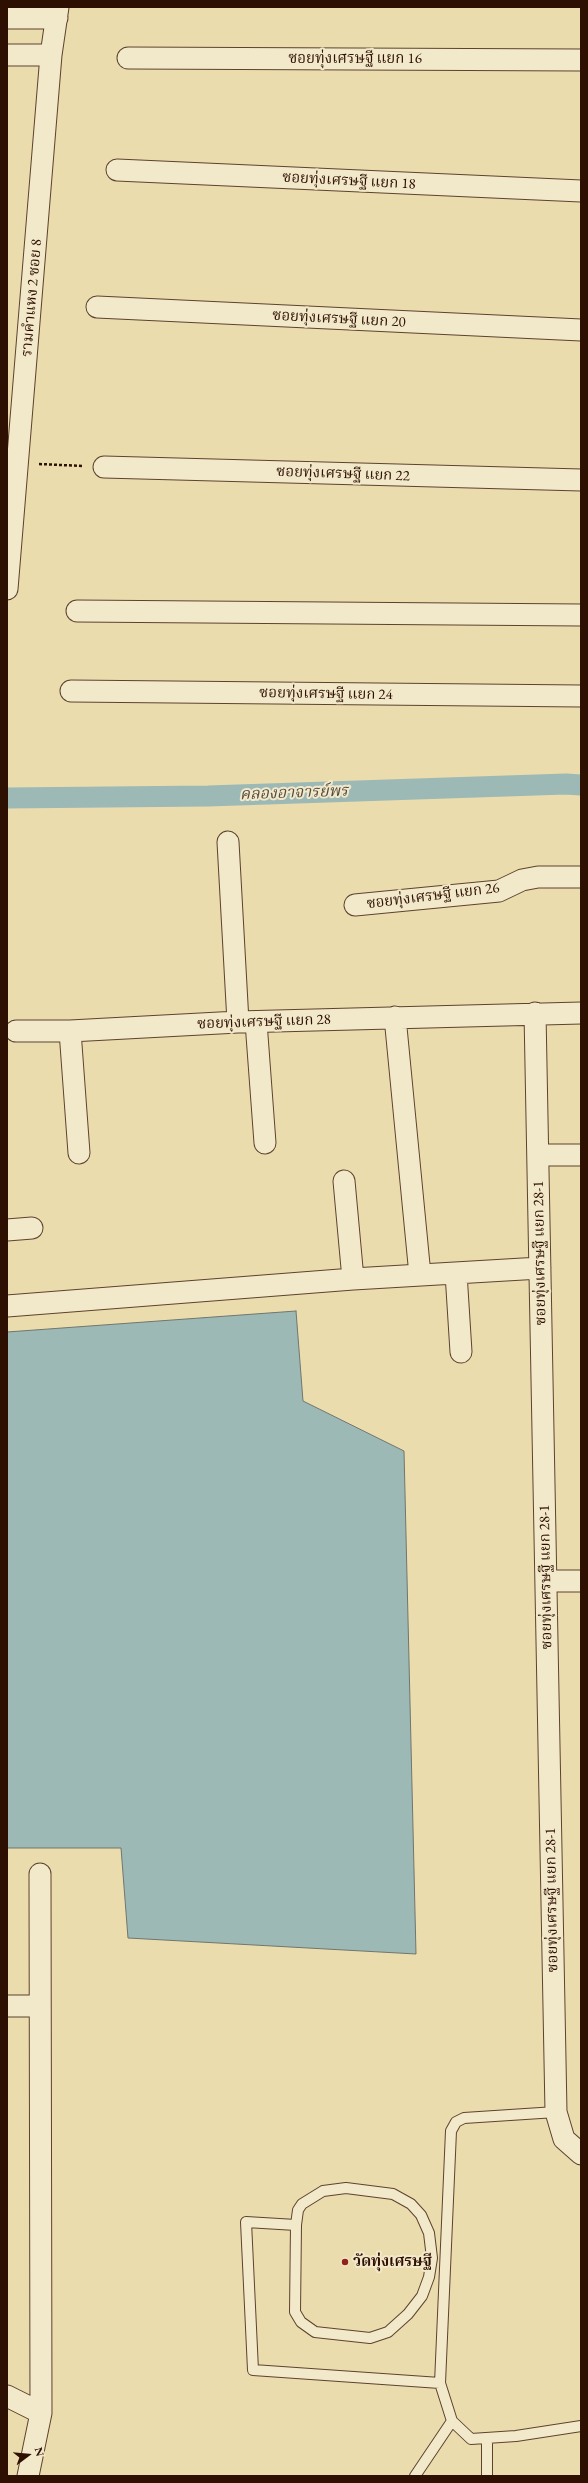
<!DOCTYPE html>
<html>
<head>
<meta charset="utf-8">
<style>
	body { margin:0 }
	#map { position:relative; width:588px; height:2483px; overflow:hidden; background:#ebdcae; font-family:"EB Garamond",serif }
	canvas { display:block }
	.frame { position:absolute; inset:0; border:8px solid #2e1003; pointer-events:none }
	.north { position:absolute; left:8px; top:2435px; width:40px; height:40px; -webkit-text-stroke:3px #f2e8ca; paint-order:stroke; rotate:74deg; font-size:11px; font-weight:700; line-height:16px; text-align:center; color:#2e1003 }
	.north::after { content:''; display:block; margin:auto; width:14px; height:18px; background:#2e1003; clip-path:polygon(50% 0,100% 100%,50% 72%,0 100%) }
</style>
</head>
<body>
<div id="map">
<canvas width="588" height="2483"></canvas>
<div class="frame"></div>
<div class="north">N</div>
</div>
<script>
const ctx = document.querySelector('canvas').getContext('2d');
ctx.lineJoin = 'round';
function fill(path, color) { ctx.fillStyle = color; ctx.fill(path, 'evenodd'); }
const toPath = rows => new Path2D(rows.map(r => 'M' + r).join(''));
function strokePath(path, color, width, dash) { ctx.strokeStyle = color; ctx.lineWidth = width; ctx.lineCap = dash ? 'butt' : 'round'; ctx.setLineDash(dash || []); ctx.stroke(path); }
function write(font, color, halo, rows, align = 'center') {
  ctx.font = font + ' "EB Garamond","Noto Serif Thai",serif'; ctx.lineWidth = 4; ctx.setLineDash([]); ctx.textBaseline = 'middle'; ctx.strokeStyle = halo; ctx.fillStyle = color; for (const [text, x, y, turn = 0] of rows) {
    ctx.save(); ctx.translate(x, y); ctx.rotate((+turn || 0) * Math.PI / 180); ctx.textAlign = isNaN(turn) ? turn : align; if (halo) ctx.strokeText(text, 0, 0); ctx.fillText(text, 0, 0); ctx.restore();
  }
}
const water = toPath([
	[296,1311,303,1401,404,1451,416,1954,128,1938,121,1848,7,1848,7,1332,296,1311]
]);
fill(water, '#9cb9b5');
strokePath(water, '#70756e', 1);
strokePath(toPath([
	[7,798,208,796,566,784,581,785]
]), '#9cb9b5', 21);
const service = toPath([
	[556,2112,464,2118,456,2122,451,2131,440,2383,452,2421,471,2439,516,2436,581,2426],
	[296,2225,298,2210,302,2204,323,2191,346,2188,393,2194,411,2204,421,2215,429,2233,432,2258,429,2277,422,2296,408,2314,388,2332,370,2338,315,2332,301,2322,295,2312,296,2225,246,2222,253,2370,440,2383],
	[415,2476,452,2421],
	[487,2476,487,2438]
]);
const minor = toPath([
	[7,18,57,18],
	[7,55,51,55],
	[128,58,581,60],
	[117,170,581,191],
	[97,307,581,330],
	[104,467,581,480],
	[7,589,51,55,58,7],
	[77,611,581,615],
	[71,691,581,696],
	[228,842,238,1022],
	[355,905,499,891,522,880,538,877,581,877],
	[535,1013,556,2112,564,2139,581,2154],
	[395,1017,420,1275],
	[256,1022,265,1143],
	[16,1031,70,1031],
	[79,1153,70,1031,238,1022,581,1013],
	[538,1155,581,1155],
	[344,1181,353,1279],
	[7,1230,32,1228],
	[456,1273,461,1352],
	[7,1306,353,1279,540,1268],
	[546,1581,581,1581],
	[7,2006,40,2006],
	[7,2396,41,2413],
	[28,2476,41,2413,40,1874]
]);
strokePath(service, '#5d432e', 12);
strokePath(minor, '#5d432e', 23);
strokePath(toPath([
	[39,464,83,466]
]), '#2e1003', 2.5, [3, 2]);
strokePath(service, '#f2e8ca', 10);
strokePath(minor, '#f2e8ca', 21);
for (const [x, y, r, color] of [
	[345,2262,4,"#8f2418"]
]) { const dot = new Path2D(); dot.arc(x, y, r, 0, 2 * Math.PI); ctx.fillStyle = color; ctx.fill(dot); strokePath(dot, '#f2e8ca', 1.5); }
write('15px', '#2e1003', '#f2e8ca', [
	["ซอยทุ่งเศรษฐี แยก 16",355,59],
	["ซอยทุ่งเศรษฐี แยก 18",349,181,3],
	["รามคำแหง 2 ซอย 8",32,298,-85],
	["ซอยทุ่งเศรษฐี แยก 20",339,319,3],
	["ซอยทุ่งเศรษฐี แยก 22",343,474,2],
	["ซอยทุ่งเศรษฐี แยก 24",326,694,1],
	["ซอยทุ่งเศรษฐี แยก 26",433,896,-7],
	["ซอยทุ่งเศรษฐี แยก 28",264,1022,-2],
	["ซอยทุ่งเศรษฐี แยก 28-1",540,1253,-91],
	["ซอยทุ่งเศรษฐี แยก 28-1",546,1577,-91],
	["ซอยทุ่งเศรษฐี แยก 28-1",552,1900,-91]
]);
write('bold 15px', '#2e1003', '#f2e8ca', [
	["วัดทุ่งเศรษฐี",353,2262]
], 'left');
write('italic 16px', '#544b41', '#f2e8ca', [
	["คลองอาจารย์พร",294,793,-2]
]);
</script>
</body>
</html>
